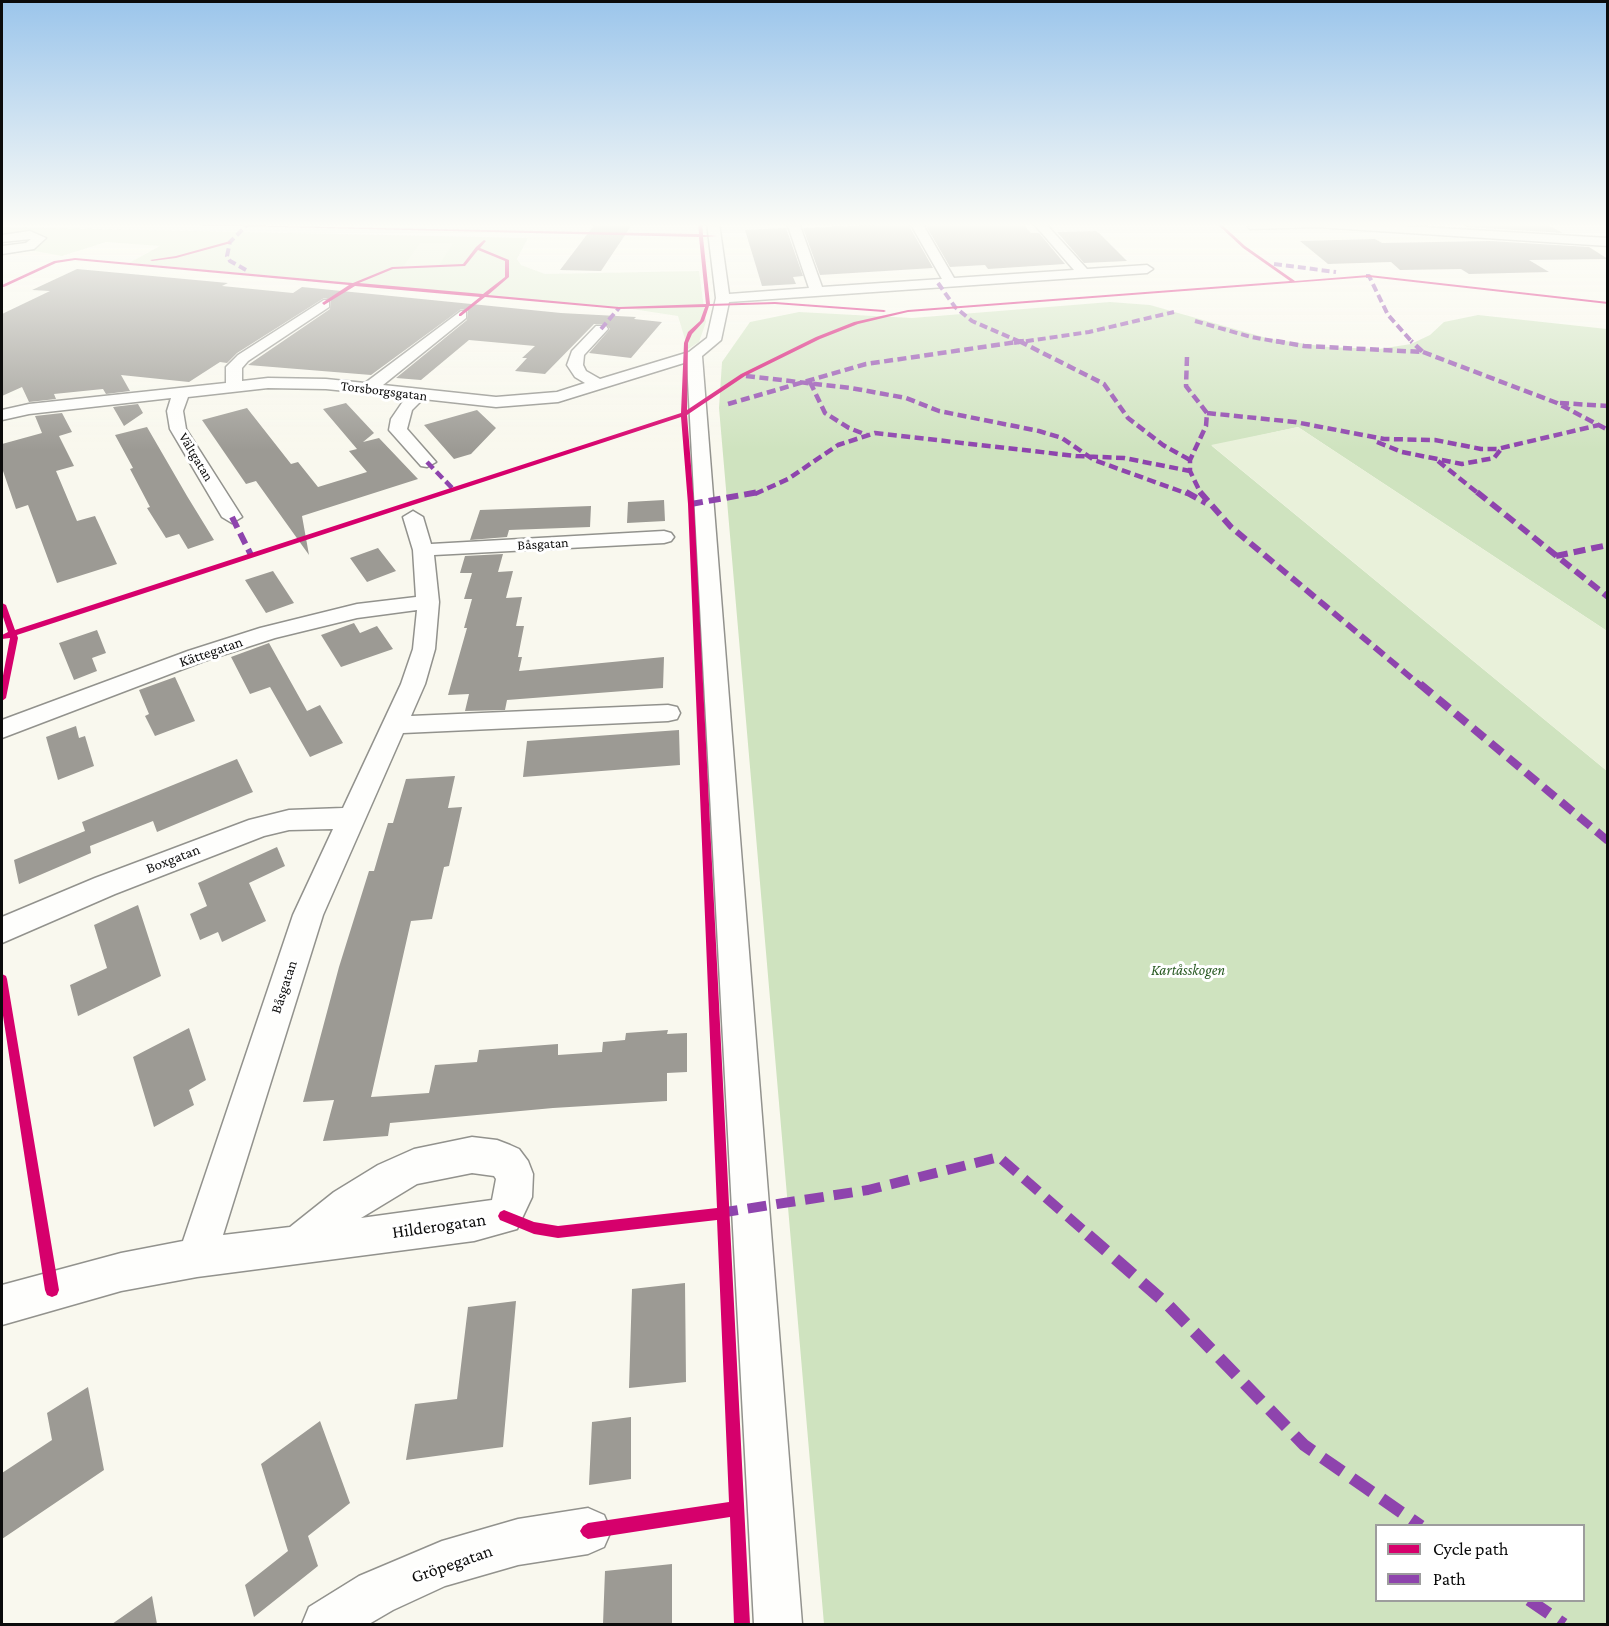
<!DOCTYPE html>
<html>
<head>
<meta charset="utf-8">
<style>
	body { margin:0 }
	#map { position:relative; width:1609px; height:1626px; overflow:hidden; background:#f9f8ee; font-family:"Crimson Pro",serif }
	canvas { display:block }
	.frame { position:absolute; inset:0; border:3px solid #0b0b0b; pointer-events:none }
	.legend { position:absolute; left:1375px; top:1524px; width:210px; height:78px; box-sizing:border-box; background:#fff; border:2px solid #9d9d9d; margin:0; padding:8px 10px; list-style:none; font-size:18px; color:#0b0b0b }
	.legend li { display:flex; align-items:center; gap:12px; height:30px }
	.legend b { width:30px; border:2px solid #9d9d9d }
</style>
</head>
<body>
<div id="map">
<canvas width="1609" height="1626"></canvas>
<div class="frame"></div>
<ul class="legend">
<li><b style="height:8px;background:#d6006c"></b>Cycle path</li>
<li><b style="height:8px;background:#8e44ad"></b>Path</li>
</ul>
</div>
<script>
const ctx = document.querySelector('canvas').getContext('2d');
ctx.lineJoin = 'round';
function fill(path, color) { ctx.fillStyle = color; ctx.fill(path, 'evenodd'); }
const toPath = rows => new Path2D(rows.map(r => 'M' + r).join(''));
function strokePath(path, color, width, dash) { ctx.strokeStyle = color; ctx.lineWidth = width; ctx.lineCap = dash ? 'butt' : 'round'; ctx.setLineDash(dash || []); ctx.stroke(path); }
function write(font, color, halo, rows, align = 'center') {
  ctx.font = font + ' "Crimson Pro",serif'; ctx.lineWidth = 6; ctx.setLineDash([]); ctx.textBaseline = 'middle'; ctx.strokeStyle = halo; ctx.fillStyle = color; for (const [text, x, y, turn = 0] of rows) {
    ctx.save(); ctx.translate(x, y); ctx.rotate((+turn || 0) * Math.PI / 180); ctx.textAlign = isNaN(turn) ? turn : align; if (halo) ctx.strokeText(text, 0, 0); ctx.fillText(text, 0, 0); ctx.restore();
  }
}
fill(toPath([
	[2,227,528,238,517,259,521,265,545,274,699,271,706,322,699,342,688,349,678,316,632,309,129,263,160,246,106,242,62,256,29,250,47,238,44,235,2,237]
]), '#dfecd0');
fill(toPath([
	[1110,302,1150,305,1270,339,1328,347,1379,349,1411,344,1430,335,1444,322,1478,315,1607,329,1607,631,1298,427,1212,446,1607,771,1607,1624,824,1624,719,408,722,362,750,322,799,312,912,318],
	[1376,1526,1584,1526,1584,1600,1376,1600]
]), '#cfe3bf');
fill(toPath([
	[420,243,453,243,438,267,403,267],
	[1298,427,1607,631,1607,771,1211,445]
]), '#e9f1da');
fill(toPath([
	[633,223,601,271,560,270,595,224],
	[1012,223,1023,224,1031,233,1039,233,1065,264,988,269,985,265,950,267,925,224],
	[1461,223,1544,223,1563,233,1468,227],
	[908,224,933,268,820,275,803,228],
	[786,228,803,276,793,277,796,284,762,286,745,230],
	[1096,231,1099,233,1127,261,1084,263,1057,232],
	[1375,239,1382,243,1490,241,1589,247,1608,259,1529,260,1549,272,1469,274,1461,269,1400,270,1391,262,1328,264,1300,241],
	[77,269,228,283,222,286,293,293,302,287,561,313,636,317,634,319,662,322,631,358,589,353,610,329,606,324,594,324,545,374,515,371,527,358,522,358,535,346,469,340,421,380,396,378,467,320,468,311,461,309,371,375,248,365,330,309,331,300,324,298,237,353,227,363,220,362,189,382,121,375,130,391,106,394,103,389,54,394,56,399,29,402,22,387,2,396,2,314,50,291,32,290],
	[346,403,374,433,363,442,379,438,418,479,302,516,309,555,256,481,246,484,202,420,247,408,291,464,298,462,318,487,367,472,349,451,357,449,323,409],
	[138,404,143,413,124,426,113,407],
	[477,410,496,428,471,454,454,459,424,425],
	[62,413,72,432,59,436,74,466,56,471,77,521,95,516,117,564,57,583,28,505,16,509,2,468,2,444,42,433,35,416],
	[147,427,187,496,214,540,188,549,179,534,166,538,147,508,150,507,130,469,133,468,115,435],
	[664,500,665,521,627,523,628,502],
	[591,506,590,527,509,530,507,537,470,540,480,510],
	[378,548,396,571,367,582,350,558],
	[503,554,498,572,513,571,506,598,522,597,516,626,524,626,518,657,522,657,519,671,664,657,663,688,507,700,505,710,465,711,469,694,448,695,467,628,464,628,472,599,464,599,472,573,460,573,465,556],
	[273,571,294,603,266,613,245,580],
	[354,623,360,633,377,626,393,649,341,667,321,635],
	[97,630,106,653,92,658,97,671,74,680,59,643],
	[269,643,307,711,320,705,343,743,310,757,270,687,250,694,231,657],
	[175,677,195,721,155,736,145,716,149,714,139,690],
	[76,726,79,738,85,736,94,766,58,780,46,737],
	[679,730,680,765,523,777,527,741],
	[237,759,253,792,157,832,153,821,90,846,91,853,19,884,14,860,85,831,82,822],
	[455,776,448,808,462,807,449,866,444,867,432,919,411,921,371,1097,429,1093,435,1065,477,1062,479,1050,558,1044,558,1055,602,1052,603,1042,625,1040,626,1033,668,1030,667,1034,687,1033,687,1072,667,1073,667,1101,553,1108,390,1123,388,1136,323,1141,334,1100,303,1102,339,967,369,871,374,871,388,823,393,823,406,779],
	[277,847,285,866,249,883,266,921,222,942,218,932,200,940,190,914,207,906,198,883],
	[138,905,161,976,78,1016,70,985,107,968,94,925],
	[189,1028,206,1080,189,1090,194,1105,154,1127,133,1057],
	[685,1283,686,1382,629,1388,632,1289],
	[516,1301,503,1447,406,1460,415,1404,457,1399,468,1307],
	[88,1387,104,1470,2,1539,2,1473,52,1440,47,1413],
	[631,1417,631,1479,589,1485,592,1422],
	[320,1421,350,1503,308,1536,318,1566,254,1617,245,1585,288,1551,261,1464],
	[672,1564,672,1624,603,1624,605,1571],
	[152,1596,157,1624,112,1624]
]), '#9c9a94');
const street = toPath([
	[707,223,719,223,729,294,809,288,787,223,799,223,822,287,942,279,910,223,922,223,954,278,1074,270,1033,223,1045,223,1087,269,1147,265,1153,269,1147,273,729,302,721,340,702,356,802,1624,754,1624,687,362,558,402,496,407,423,399,412,410,407,429,436,462,427,467,421,466,389,430,391,419,406,397,326,389,268,388,188,397,183,411,186,429,242,517,232,523,222,517,170,429,167,411,171,398,29,414,2,420,2,410,29,404,226,383,226,367,238,355,324,300,329,301,329,307,248,361,242,368,242,381,268,378,326,379,365,383,461,311,466,312,466,318,383,385,496,397,557,392,585,383,575,377,567,365,572,351,596,326,606,326,608,329,584,355,583,365,586,371,600,379,689,352,707,338,716,298,707,223],
	[1254,223,1354,223,1608,238,1608,246,1317,227,1250,229,1248,227,1254,223],
	[30,231,46,238,34,249,2,254,2,246,26,243,31,239,2,242,2,235,30,231],
	[413,511,423,517,431,544,664,531,671,533,674,537,671,541,664,543,434,555,439,602,435,649,425,684,411,716,668,705,677,707,680,713,677,719,668,721,403,733,323,915,223,1235,290,1227,334,1192,378,1165,414,1149,472,1137,497,1140,510,1145,519,1149,528,1161,533,1174,532,1197,517,1229,474,1241,197,1277,121,1291,2,1325,2,1285,121,1253,183,1241,293,915,333,829,289,830,264,836,115,894,2,943,2,917,95,878,249,820,289,810,343,808,401,684,413,649,417,610,357,618,275,638,204,661,2,738,2,720,188,651,260,628,357,604,416,597,413,550,403,517,413,511],
	[472,1173,494,1176,496,1179,492,1200,361,1218,417,1184,472,1173],
	[588,1508,604,1515,611,1531,604,1547,588,1554,518,1565,445,1586,393,1610,369,1624,302,1624,309,1607,359,1576,442,1541,518,1519,588,1508]
]);
strokePath(street, '#92928d', 3);
fill(street, '#fefefc');
strokePath(toPath([
	[1274,264,1336,272],
	[246,270,230,261,227,256,230,242,247,225],
	[1366,276,1369,276,1388,315,1413,343],
	[938,283,955,307,972,321,1023,343],
	[1195,321,1251,337,1285,343],
	[601,329,619,308],
	[1014,343,1089,332,1174,312]
]), '#8e44ad', 4, [8, 4]);
strokePath(toPath([
	[1019,341,1104,384,1128,418,1163,445,1190,460],
	[1276,341,1304,346,1423,352,1411,341],
	[1423,352,1557,403,1608,430],
	[1187,357,1186,386,1207,413,1206,426,1190,460,1190,471,1201,494],
	[746,376,851,388,906,398,939,411,1039,431,1062,438,1094,460,1188,494],
	[810,382,825,413,849,428,867,435],
	[1560,403,1608,406],
	[728,404,866,364,1024,341],
	[1207,413,1295,422,1384,439,1435,440,1481,449,1497,449,1599,425],
	[1377,442,1402,452,1462,464,1494,458,1502,448],
	[1438,461,1479,494],
	[427,462,454,490],
	[755,494,788,479,838,445,875,433,1076,456,1124,458,1190,471]
]), '#8e44ad', 4.5, [9, 4.5]);
strokePath(toPath([
	[1186,492,1206,503],
	[1200,492,1231,527,1421,686],
	[1477,492,1608,597],
	[691,504,759,492],
	[232,517,251,555],
	[1556,556,1608,545]
]), '#8e44ad', 6, [12, 6]);
strokePath(toPath([
	[1420,684,1608,841]
]), '#8e44ad', 8, [15, 8]);
strokePath(toPath([
	[719,1213,868,1190,999,1157,1090,1236]
]), '#8e44ad', 10, [19, 10]);
strokePath(toPath([
	[1088,1235,1169,1306,1304,1445,1421,1526],
	[1529,1600,1564,1624]
]), '#8e44ad', 12, [24, 12]);
fill(toPath([
	[113,223,699,234,698,223,702,223,703,235,717,236,703,237,710,304,775,302,884,310,886,311,884,312,775,304,709,306,704,321,692,334,688,343,687,410,741,374,816,337,854,322,908,310,1290,281,1243,248,1216,223,1220,223,1245,246,1295,281,1369,275,1608,302,1608,304,1369,277,908,312,858,324,820,339,745,376,687,415,694,504,750,1624,734,1624,730,1517,588,1539,583,1536,580,1531,583,1526,588,1523,729,1502,717,1220,558,1238,534,1234,500,1220,498,1216,500,1212,504,1210,534,1222,558,1226,717,1208,688,504,681,417,17,635,18,638,6,698,2,701,2,681,10,638,2,639,2,635,8,632,2,614,2,603,6,605,15,630,681,413,684,343,688,332,700,321,705,307,619,309,485,297,461,316,459,316,459,314,480,297,355,286,324,305,322,303,349,285,75,260,56,263,4,287,2,287,2,285,54,261,75,258,353,283,392,267,463,264,476,247,484,240,486,241,480,248,509,260,509,277,488,295,619,307,706,304,699,237,113,223],
	[478,250,505,261,505,277,483,294,359,283,393,269,465,266,478,250],
	[230,241,231,243,176,258,152,261,150,260,176,256,230,241],
	[2,974,6,976,7,979,59,1290,57,1295,52,1297,47,1295,45,1290,2,1009,2,974]
]), '#d6006c');
const sky = ctx.createLinearGradient(0, 0, 0, 450);
sky.addColorStop(0, '#9bc5eb');
sky.addColorStop(0.5, '#fcfcf7');
sky.addColorStop(1, '#fcfcf700');
ctx.fillStyle = sky;
ctx.fillRect(0, 0, 1609, 450);
write('14px', '#0b0b0b', '#fff', [
	["Torsborgsgatan",384,391,7],
	["Vältgatan",196,457,59],
	["Båsgatan",543,544,-3]
]);
write('15px', '#0b0b0b', '#fff', [
	["Kättegatan",211,652,-19],
	["Boxgatan",173,859,-21],
	["Båsgatan",284,987,-72]
]);
write('italic 15px', '#295a23', '#fff', [
	["Kartåsskogen",1188,970]
]);
write('18px', '#0b0b0b', '#fff', [
	["Hilderogatan",439,1226,-8],
	["Gröpegatan",452,1564,-19]
]);
</script>
</body>
</html>
